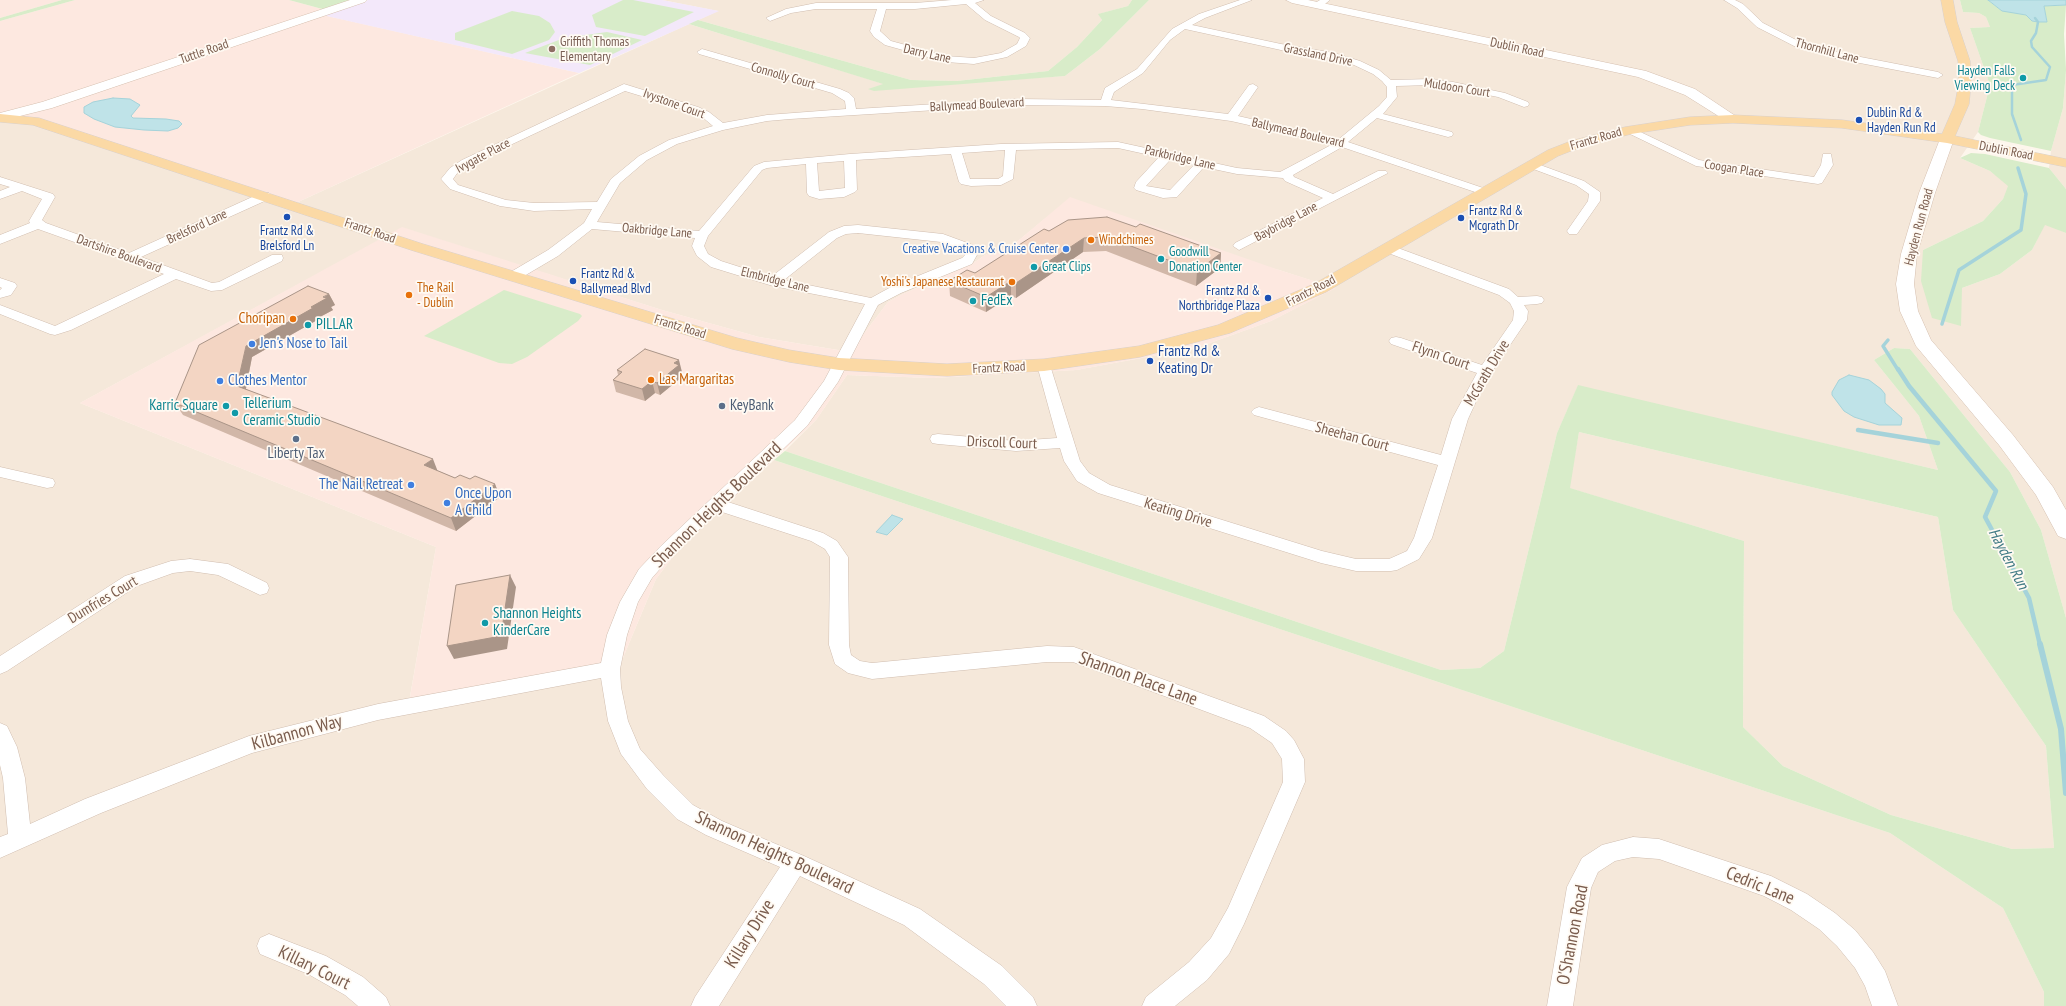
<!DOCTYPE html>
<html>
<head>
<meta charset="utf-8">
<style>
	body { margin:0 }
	canvas { display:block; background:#fdf6ec }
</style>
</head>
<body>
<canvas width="2066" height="1006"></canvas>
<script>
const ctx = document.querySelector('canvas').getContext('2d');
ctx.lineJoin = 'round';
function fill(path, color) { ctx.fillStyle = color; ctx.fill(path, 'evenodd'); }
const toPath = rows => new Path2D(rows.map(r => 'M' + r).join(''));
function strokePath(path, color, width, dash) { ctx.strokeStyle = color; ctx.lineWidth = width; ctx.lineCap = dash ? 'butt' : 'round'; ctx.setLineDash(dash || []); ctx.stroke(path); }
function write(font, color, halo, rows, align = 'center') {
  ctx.font = font + ' "PT Sans Narrow",sans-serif'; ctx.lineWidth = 3.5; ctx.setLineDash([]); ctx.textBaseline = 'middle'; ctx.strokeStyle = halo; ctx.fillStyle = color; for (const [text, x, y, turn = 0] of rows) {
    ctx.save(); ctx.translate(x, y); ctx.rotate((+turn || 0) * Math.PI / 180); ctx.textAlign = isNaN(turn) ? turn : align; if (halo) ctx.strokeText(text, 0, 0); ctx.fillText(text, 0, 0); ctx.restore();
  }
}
fill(toPath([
	[662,0,1132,0,1128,6,1099,14,1102,20,1077,47,1048,71,957,81,911,80,698,20,718,11],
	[1149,0,1960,0,1963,12,1979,13,1986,17,1990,27,1970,28,1990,85,1978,132,1960,158,1990,171,2009,185,2003,199,1983,221,1923,250,1962,288,2000,274,2032,250,2045,224,2066,233,2066,618,2041,530,2010,472,1910,349,1894,348,1874,360,1919,416,1938,470,1578,386,1557,433,1504,651,1480,668,1441,670,785,451,816,420,847,375,933,378,1076,370,1196,348,1271,321,1335,288,1279,270,1047,217,1013,245,985,255,972,264,903,294,888,302,850,352,759,337,662,310,402,228,80,403,436,547,409,702,620,665,656,579,678,550,774,460,1890,833,2003,908,2044,992,2044,1006,0,1006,0,120,12,116,287,207,689,24,884,84,869,89,1065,76,1100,49],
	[2066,70,2066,189,2049,168,2051,151,2063,108],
	[1579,432,1938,517,1953,610,2046,746,2054,848,2012,849,1891,815,1783,766,1743,727,1744,541,1569,488]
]), '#f5e8da');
fill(toPath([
	[0,0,62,0,0,18],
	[75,0,289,0,333,12,323,15,579,73,287,207,12,116,0,120,0,21],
	[1070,197,1279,270,1336,288,1271,321,1196,348,1076,370,933,378,847,375,816,420,678,550,656,579,620,665,409,703,436,547,80,403,402,227,662,310,759,337,850,352,888,302,903,294,972,264,985,255,1013,245]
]), '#fde8e0');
fill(toPath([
	[368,0,662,0,719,11,579,73,322,15]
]), '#f3e8fa');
fill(toPath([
	[62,0,75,0,0,21,0,18],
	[289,0,355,0,326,10],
	[623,0,633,0,694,12,645,36,596,27,592,15],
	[1132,0,1149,0,1100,49,1065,76,874,91,868,89,883,84,689,24,698,20,911,80,957,81,1048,71,1077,47,1102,20,1098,14,1128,6],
	[1960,0,1988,0,1998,8,2026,15,2032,21,2047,22,2044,6,2066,5,2064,34,2066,70,2063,108,2051,151,1990,138,1981,135,1978,132,1990,85,1970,28,1990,27,1986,17,1979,13,1963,12],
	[512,11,539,16,550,23,555,32,549,40,512,54,455,40,455,33],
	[607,32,642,40,590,65,525,53,564,38],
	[1971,153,1985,154,2049,168,2066,189,2066,233,2045,225,2032,250,2000,274,1962,288,1961,326,1932,318,1921,281,1923,250,1983,221,2003,199,2008,186,1990,171,1960,158],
	[504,290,580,314,582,316,578,321,527,357,512,364,499,363,424,336],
	[1894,348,1910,349,2010,472,2041,530,2066,618,2066,1006,2044,1006,2044,992,2003,908,1890,833,774,460,785,451,1441,670,1480,668,1504,651,1557,433,1578,385,1938,470,1919,416,1874,360],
	[1579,432,1938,517,1953,610,2046,746,2054,848,2012,849,1891,815,1783,766,1743,727,1744,541,1570,488]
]), '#d8ecc9');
const water = toPath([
	[1988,0,2066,0,2066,5,2044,6,2047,22,2038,22,2032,21,2026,15,2002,11,1988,0],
	[113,98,130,99,140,105,131,116,133,118,166,119,179,121,182,124,178,128,168,131,144,130,115,127,94,119,84,113,84,107,93,102,113,98],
	[1849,375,1869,380,1881,389,1885,394,1885,403,1902,418,1901,425,1879,425,1854,417,1844,411,1832,395,1832,392,1839,380,1849,375],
	[892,515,903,519,887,535,876,532,892,515]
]);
fill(water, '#bfe3e8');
strokePath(water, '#a5d3da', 1);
strokePath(toPath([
	[2021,140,2012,114,2012,85,2046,80,2050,67,2032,47,2031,41,2036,33,2038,22,2035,18]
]), '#a5d3da', 2.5);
strokePath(toPath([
	[1942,324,1959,270,2021,230,2026,194,2018,168],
	[1888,340,1883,346,1898,370]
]), '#a5d3da', 3.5);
strokePath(toPath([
	[1898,369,1909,386,1996,491,1985,517,2029,598,2040,645],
	[1858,430,1938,443]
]), '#a5d3da', 4.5);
strokePath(toPath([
	[2040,644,2061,729,2066,793]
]), '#a5d3da', 6);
const minor = toPath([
	[952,0,984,0,975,3,991,16,1025,33,1030,38,1026,46,1007,57,974,64,946,62,885,45,874,37,870,31,877,9,816,9,791,13,770,21,766,18,786,9,816,3,915,3,952,0],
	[966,4,985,20,1019,37,1020,38,1017,44,1001,53,974,58,946,56,891,41,880,31,886,9,915,9,966,4],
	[1240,0,1252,0,1205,18,1192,25,1281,44,1334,53,1360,61,1379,70,1391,80,1432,79,1453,82,1505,93,1528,102,1529,104,1528,106,1524,107,1498,97,1453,88,1432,85,1396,86,1397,97,1383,114,1452,132,1453,134,1452,136,1448,137,1377,118,1348,142,1489,190,1491,192,1489,194,1481,194,1342,147,1293,175,1294,177,1333,194,1378,171,1386,171,1388,173,1239,250,1233,246,1235,243,1323,198,1285,181,1283,178,1237,174,1204,167,1177,197,1163,198,1136,190,1134,188,1136,182,1159,157,1118,148,1016,150,1013,179,1001,185,971,186,961,184,959,182,951,154,856,160,857,190,855,192,844,197,819,199,809,196,807,193,806,164,767,168,762,170,708,236,704,246,708,254,721,261,771,277,829,232,844,226,858,225,943,234,973,245,975,248,977,255,972,264,901,293,878,305,838,382,807,426,728,502,823,533,837,541,848,557,849,645,851,655,860,661,872,663,1047,646,1074,647,1264,716,1286,731,1294,740,1304,759,1305,782,1244,924,1229,954,1207,980,1175,1006,1142,1006,1146,997,1189,962,1211,938,1228,908,1283,782,1282,759,1272,743,1250,728,1073,662,1047,662,872,679,848,673,835,664,829,645,830,557,825,549,811,541,719,511,673,554,652,578,638,602,627,635,620,669,621,687,628,721,640,749,663,775,693,805,722,821,804,856,920,909,1002,966,1033,997,1037,1006,1006,1006,984,984,904,925,800,876,719,1006,691,1006,695,997,780,867,706,835,677,819,647,789,621,754,608,721,601,678,378,720,252,753,101,813,0,858,0,837,8,834,3,778,0,765,0,723,7,726,17,747,25,778,30,824,85,799,249,736,378,704,601,663,607,635,620,602,639,569,661,546,795,420,824,381,865,304,773,286,711,267,697,256,692,246,695,238,592,229,558,256,519,279,509,279,507,276,509,273,548,250,584,223,592,209,534,211,500,206,450,189,441,179,450,168,462,160,624,84,698,107,709,112,723,123,767,115,846,109,845,101,832,93,699,54,697,52,702,49,840,89,849,93,854,98,856,109,1017,99,1101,100,1105,88,1137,69,1172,29,1199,14,1240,0],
	[1185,29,1281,50,1330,58,1354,65,1373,74,1382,81,1387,87,1387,97,1379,106,1339,139,1238,116,1258,87,1253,84,1249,85,1228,114,1111,100,1114,92,1143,73,1170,40,1185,29],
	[625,91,690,111,701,116,713,126,669,140,639,156,611,179,597,202,534,203,506,200,458,185,453,179,458,172,470,164,625,91],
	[1017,105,1105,106,1142,109,1231,121,1333,144,1280,172,1237,168,1118,142,1001,144,850,154,764,162,754,166,699,231,597,222,620,183,647,160,677,144,723,130,767,121,790,119,1017,105],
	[1005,150,1003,176,998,179,970,179,962,153,1005,150],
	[1170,160,1194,165,1170,190,1146,186,1170,160],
	[844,161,845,188,819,191,817,163,844,161],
	[858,233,941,242,963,250,965,255,962,258,891,287,871,298,784,280,837,238,846,234,858,233],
	[1320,0,1330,0,1321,7,1315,7,1315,3,1320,0],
	[1724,0,1735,0,1743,4,1763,23,1802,43,1840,53,1938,72,1943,75,1938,78,1839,59,1796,47,1757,27,1737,8,1724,0],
	[1630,127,1699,160,1814,177,1821,165,1823,154,1831,154,1833,165,1822,183,1818,184,1696,166,1626,132,1625,130,1630,127],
	[1532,162,1584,181,1600,192,1600,201,1577,234,1569,234,1567,231,1588,201,1589,194,1576,185,1528,167,1526,165,1528,163,1532,162],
	[0,177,53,194,55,197,42,220,46,223,129,253,261,193,269,193,271,196,269,199,141,257,212,283,219,282,272,255,282,255,283,258,282,261,222,290,211,291,176,279,71,330,55,335,50,334,0,314,0,305,55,326,164,274,38,229,0,244,0,235,30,223,29,221,42,199,22,191,0,199,0,191,10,187,0,184,0,177],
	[1387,244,1509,289,1518,297,1537,296,1542,297,1544,300,1542,303,1537,304,1524,305,1528,311,1527,320,1485,382,1468,419,1432,538,1419,559,1397,570,1391,571,1356,571,1321,563,1098,493,1077,481,1064,461,1060,448,1016,451,938,444,932,443,930,439,932,435,938,434,1016,441,1057,438,1037,365,1039,362,1044,361,1049,362,1080,461,1089,473,1110,485,1322,551,1356,559,1389,559,1407,551,1414,538,1438,465,1254,415,1251,412,1254,409,1259,407,1441,455,1452,419,1477,373,1391,344,1389,341,1391,338,1396,337,1401,338,1482,365,1513,320,1514,311,1510,303,1499,295,1383,251,1381,248,1387,244],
	[0,278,15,283,17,286,11,295,0,298,0,290,2,288,0,287,0,278],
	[0,467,53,479,55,483,53,487,47,488,0,477,0,467],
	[190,559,228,564,267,583,269,588,267,593,260,595,218,575,190,571,173,573,137,586,7,671,0,674,0,656,125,576,171,561,190,559],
	[1633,837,1659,839,1771,876,1807,894,1835,913,1855,930,1873,952,1885,971,1898,1006,1872,1006,1865,986,1855,968,1837,946,1819,929,1791,910,1764,896,1659,859,1633,857,1615,861,1598,872,1591,888,1573,1006,1547,1006,1567,887,1571,879,1582,858,1602,845,1633,837],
	[269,934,326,956,363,977,386,997,390,1006,358,1006,345,995,308,974,260,954,257,946,260,938,269,934]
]);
const secondary = toPath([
	[350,0,367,0,365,2,52,108,0,121,0,113,42,102,350,0],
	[1286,0,1308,0,1646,71,1695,89,1740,119,1738,122,1728,122,1685,95,1638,77,1292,3,1286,0],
	[1947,135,1952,136,1954,139,1935,193,1917,254,1914,284,1918,311,1931,340,2013,435,2053,487,2066,510,2066,539,2058,536,2036,495,1999,445,1916,346,1900,311,1896,284,1901,254,1919,193,1940,139,1942,136,1947,135]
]);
const primary = toPath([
	[1941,0,1953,0,1957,22,1970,61,1971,82,1969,104,1955,136,2066,159,2066,167,1947,143,1842,128,1733,123,1690,125,1631,134,1581,147,1558,156,1326,292,1230,333,1140,357,1044,371,947,376,839,370,789,362,732,349,411,250,33,125,0,122,0,114,39,118,423,244,737,338,789,350,839,358,947,364,1044,359,1139,346,1218,325,1314,284,1548,150,1571,141,1625,127,1690,117,1733,115,1842,120,1942,134,1955,104,1959,82,1958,61,1945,22,1941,0]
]);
strokePath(minor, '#d1beb0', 1);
strokePath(secondary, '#d6c0b0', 1);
strokePath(primary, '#dad1cd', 1);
fill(minor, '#fff');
fill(secondary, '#fff');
fill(primary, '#fbd9a5');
fill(toPath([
	[1136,227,1221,253,1220,268,1196,286,1106,251,1083,252,1016,298,1011,296,986,312,950,296,949,281,975,273,1049,231],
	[329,294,335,305,331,307,333,310,318,318,319,319,252,357,246,389,455,478,470,479,495,484,500,497,456,531,183,415,175,403],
	[617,370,682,372,681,372,682,377,660,395,655,393,645,401,616,392,613,380,618,375]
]), '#d1b7a8');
fill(toPath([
	[1084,238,1083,252,1016,298,1016,283],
	[1221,253,1220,268,1196,286,1197,271],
	[1011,281,1011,296,986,312,986,297],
	[329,294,335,305,331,307,333,310,318,318,319,319,252,357,244,398,237,386,246,346],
	[679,360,682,372,681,372,682,377,660,395,657,383,674,363],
	[652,381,655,393,645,401,642,389],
	[433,459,438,472,424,465],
	[495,484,500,497,456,531,451,518],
	[510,575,516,587,507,649,454,659,447,646]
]), '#aa9588');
const building = toPath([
	[1107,217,1136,227,1140,224,1221,253,1197,271,1107,237,1084,238,1016,283,1011,281,986,297,949,281,967,270,975,273,1044,229,1049,231,1068,220,1107,217],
	[308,286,329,294,323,297,327,298,311,307,313,308,246,346,237,386,433,459,424,465,455,478,460,475,470,479,475,476,495,484,451,518,175,403,199,345,308,286],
	[645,349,679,360,674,363,679,365,657,383,652,381,642,389,613,380,622,372,617,370,645,349],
	[510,575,501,636,447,646,456,585,510,575]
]);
fill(building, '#f3d5c3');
strokePath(building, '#aa9588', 1);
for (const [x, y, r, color] of [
	[552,49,4,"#8d6e63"],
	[2023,78,4,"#0f9aa8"],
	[1859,120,4,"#1a4fb4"],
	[287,217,4,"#1a4fb4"],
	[1461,218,4,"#1a4fb4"],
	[1091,240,4,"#e8710a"],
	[1066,249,4,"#3f7fe0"],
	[1161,259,4,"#0f9aa8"],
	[1034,267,4,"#0f9aa8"],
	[573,281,4,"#1a4fb4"],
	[1012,282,4,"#e8710a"],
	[409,295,4,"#e8710a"],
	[1268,298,4,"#1a4fb4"],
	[973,301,4,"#0f9aa8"],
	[293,319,4,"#e8710a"],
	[308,325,4,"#0f9aa8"],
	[252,344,4,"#3f7fe0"],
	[1150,361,4,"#1a4fb4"],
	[651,380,4,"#e8710a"],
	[220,381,4,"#3f7fe0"],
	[226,406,4,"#0f9aa8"],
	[722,406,4,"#5c6f8a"],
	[235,413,4,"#0f9aa8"],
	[296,439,4,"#5c6f8a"],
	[411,485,4,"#3f7fe0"],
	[447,503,4,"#3f7fe0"],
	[485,623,4,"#0f9aa8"]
]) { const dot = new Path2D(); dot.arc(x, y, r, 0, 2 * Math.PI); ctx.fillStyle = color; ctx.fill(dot); strokePath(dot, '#fffaf3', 1.5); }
write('13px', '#785e54', '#fffaf3', [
	["Griffith Thomas",560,42],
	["Elementary",560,57]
], 'left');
write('13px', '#7a5c4d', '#fffaf3', [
	["Dublin Road",1517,48,12],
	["Thornhill Lane",1827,51,15],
	["Tuttle Road",204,52,-19],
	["Darry Lane",927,54,13],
	["Grassland Drive",1318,55,12],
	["Connolly Court",783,76,16],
	["Muldoon Court",1457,88,9],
	["Ivystone Court",674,104,20],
	["Ballymead Boulevard",977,105,-3],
	["Ballymead Boulevard",1298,133,13],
	["Frantz Road",1596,139,-16],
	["Dublin Road",2006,151,11],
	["Ivygate Place",483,156,-28],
	["Parkbridge Lane",1180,158,13],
	["Coogan Place",1734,169,9],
	["Baybridge Lane",1286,222,-28],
	["Brelsford Lane",197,227,-25],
	["Hayden Run Road",1919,227,-75],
	["Frantz Road",370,231,19],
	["Oakbridge Lane",657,231,5],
	["Dartshire Boulevard",119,254,20],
	["Elmbridge Lane",775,280,14],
	["Frantz Road",1311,291,-27],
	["Frantz Road",680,327,17],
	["Frantz Road",999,368,-3]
]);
write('13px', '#0d838f', '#fffaf3', [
	["Hayden Falls",2015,71,"right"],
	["Viewing Deck",2015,86,"right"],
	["Goodwill",1169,252],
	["Donation Center",1169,267],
	["Great Clips",1042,267]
], 'left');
write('13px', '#164399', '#fffaf3', [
	["Dublin Rd &",1867,113],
	["Hayden Run Rd",1867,128],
	["Frantz Rd &",1469,211],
	["Mcgrath Dr",1469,226],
	["Frantz Rd &",287,231,"center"],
	["Brelsford Ln",287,246,"center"],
	["Frantz Rd &",581,274],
	["Ballymead Blvd",581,289],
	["Frantz Rd &",1260,291,"right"],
	["Northbridge Plaza",1260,306,"right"]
], 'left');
write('13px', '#c56008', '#fffaf3', [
	["Windchimes",1099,240],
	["Yoshi's Japanese Restaurant",1004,282,"right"],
	["The Rail",417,288],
	["- Dublin",417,303]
], 'left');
write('13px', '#366cbe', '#fffaf3', [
	["Creative Vacations & Cruise Center",1058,249]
], 'right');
write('15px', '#0d838f', '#fffaf3', [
	["FedEx",981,301],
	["PILLAR",316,325],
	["Tellerium",243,404],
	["Ceramic Studio",243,421],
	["Karric Square",218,406,"right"],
	["Shannon Heights",493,614],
	["KinderCare",493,631]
], 'left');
write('15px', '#c56008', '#fffaf3', [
	["Choripan",285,319],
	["Las Margaritas",659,380,"left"]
], 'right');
write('15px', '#366cbe', '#fffaf3', [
	["Jen's Nose to Tail",260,344],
	["Clothes Mentor",228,381],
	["The Nail Retreat",403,485,"right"],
	["Once Upon",455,494],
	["A Child",455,511]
], 'left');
write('15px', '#164399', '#fffaf3', [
	["Frantz Rd &",1158,352],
	["Keating Dr",1158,369]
], 'left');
write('15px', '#7a5c4d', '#fffaf3', [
	["Flynn Court",1441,356,19],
	["McGrath Drive",1487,373,-59],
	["Sheehan Court",1352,437,15],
	["Driscoll Court",1002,443,2],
	["Keating Drive",1178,513,17],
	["Dumfries Court",103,600,-31]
]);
write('15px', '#4e5e75', '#fffaf3', [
	["KeyBank",730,406],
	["Liberty Tax",296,454,"center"]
], 'left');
write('italic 16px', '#437c86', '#fffaf3', [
	["Hayden Run",2008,559,62]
]);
write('18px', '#7a5c4d', '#fffaf3', [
	["Shannon Heights Boulevard",717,505,-44],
	["Shannon Place Lane",1138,679,20],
	["Kilbannon Way",297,733,-15],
	["Shannon Heights Boulevard",774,853,25],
	["Cedric Lane",1760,886,22],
	["Killary Drive",750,934,-58],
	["O'Shannon Road",1573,935,-79],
	["Killary Court",314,968,26]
]);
</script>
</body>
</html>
